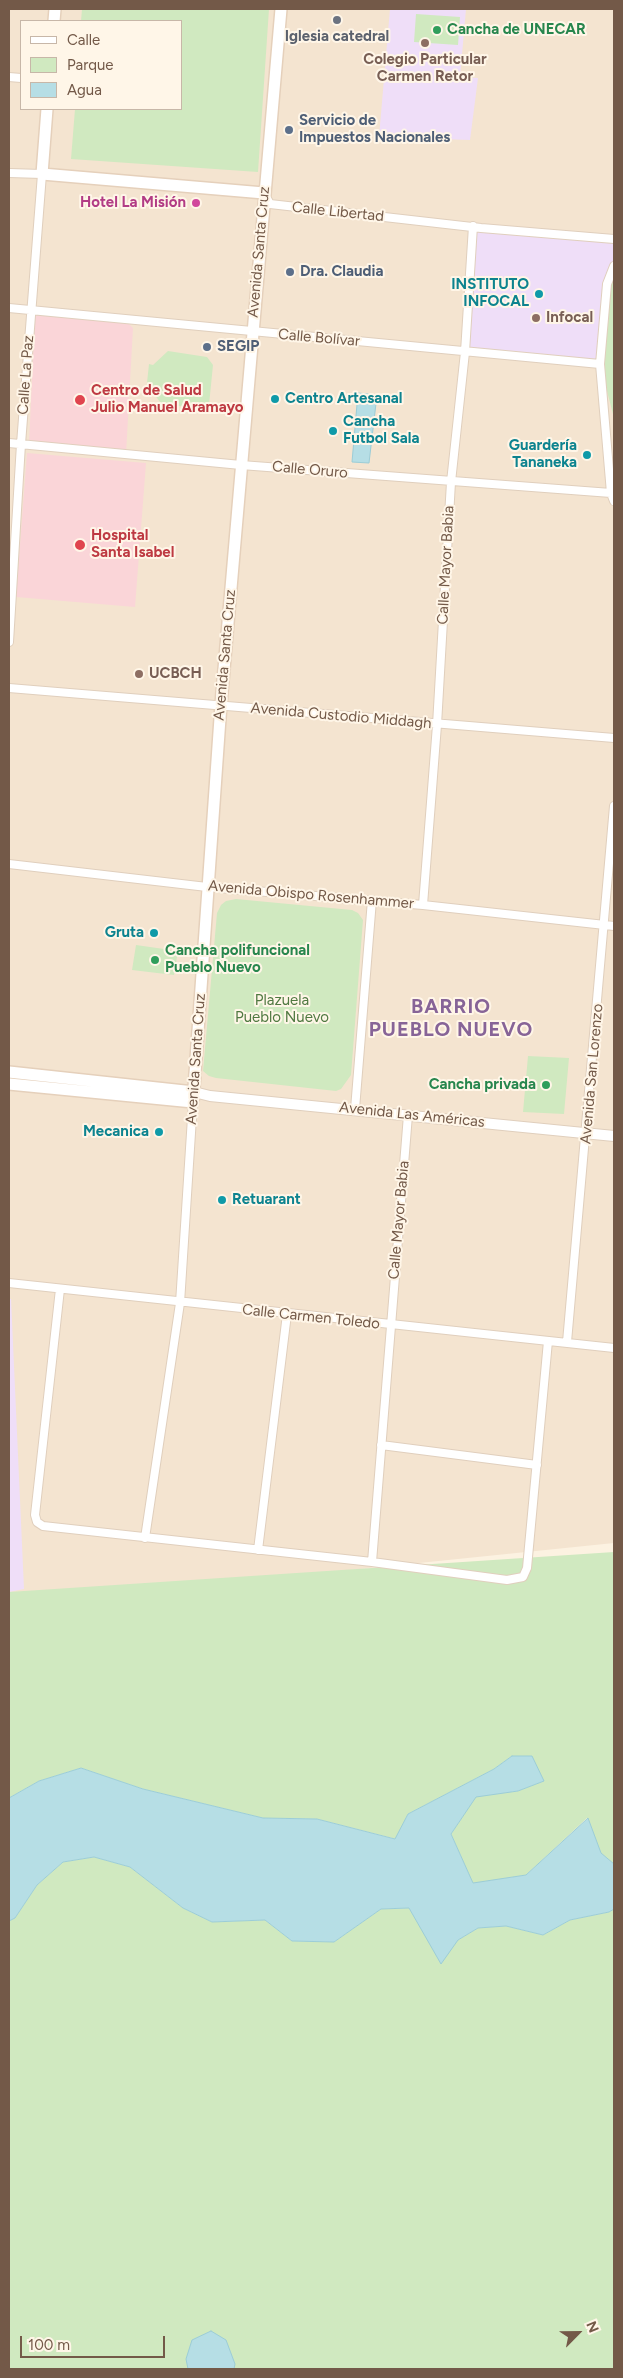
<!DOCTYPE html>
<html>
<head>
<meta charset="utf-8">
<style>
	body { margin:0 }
	#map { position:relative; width:623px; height:2378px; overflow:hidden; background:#fcf2e1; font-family:Figtree,sans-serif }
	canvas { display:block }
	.frame { position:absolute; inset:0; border:10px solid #735948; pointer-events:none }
	.legend { position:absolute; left:20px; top:20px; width:162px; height:90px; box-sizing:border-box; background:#fff6e8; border:1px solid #c7b7a8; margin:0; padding:6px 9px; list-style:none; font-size:15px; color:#735948 }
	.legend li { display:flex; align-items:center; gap:10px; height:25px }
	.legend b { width:25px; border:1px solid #c7b7a8 }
	.north { position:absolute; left:553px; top:2308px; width:50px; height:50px; -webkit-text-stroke:4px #fff6e8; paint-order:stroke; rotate:67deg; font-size:14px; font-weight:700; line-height:20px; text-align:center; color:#735948 }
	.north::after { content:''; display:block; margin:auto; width:18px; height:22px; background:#735948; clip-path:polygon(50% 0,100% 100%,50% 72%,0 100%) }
	.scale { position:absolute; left:20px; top:2336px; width:145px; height:22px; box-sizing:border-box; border:2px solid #735948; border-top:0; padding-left:6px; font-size:15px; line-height:18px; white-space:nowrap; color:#735948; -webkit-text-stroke:4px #fff6e8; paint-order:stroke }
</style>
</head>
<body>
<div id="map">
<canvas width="623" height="2378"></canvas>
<div class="frame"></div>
<ul class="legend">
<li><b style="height:6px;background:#fff"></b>Calle</li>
<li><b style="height:14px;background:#d0e9c0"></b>Parque</li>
<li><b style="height:14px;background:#b6dee5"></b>Agua</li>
</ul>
<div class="north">N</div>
<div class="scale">100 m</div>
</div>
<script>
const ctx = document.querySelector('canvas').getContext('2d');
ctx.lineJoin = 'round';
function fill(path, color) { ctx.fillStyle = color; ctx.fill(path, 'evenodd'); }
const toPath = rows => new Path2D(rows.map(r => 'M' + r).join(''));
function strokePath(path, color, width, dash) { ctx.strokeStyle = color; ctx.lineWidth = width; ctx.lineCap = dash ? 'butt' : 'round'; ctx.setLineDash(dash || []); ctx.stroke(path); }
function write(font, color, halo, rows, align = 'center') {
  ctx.font = font + ' Figtree,sans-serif'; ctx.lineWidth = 4; ctx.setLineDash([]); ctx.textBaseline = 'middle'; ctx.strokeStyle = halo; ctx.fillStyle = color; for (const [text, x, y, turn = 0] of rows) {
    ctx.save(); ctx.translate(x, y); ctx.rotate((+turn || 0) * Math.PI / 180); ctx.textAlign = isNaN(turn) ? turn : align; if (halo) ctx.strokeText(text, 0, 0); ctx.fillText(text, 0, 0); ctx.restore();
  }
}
fill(toPath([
	[9,9,614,9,614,1543,9,1605],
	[21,21,181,21,181,109,21,109]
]), '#f4e4d0');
fill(toPath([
	[390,9,466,9,460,77,478,78,470,140,379,137],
	[473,226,614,239,614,266,600,364,465,352],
	[9,1299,11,1299,24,1589,9,1592]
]), '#efdef8');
fill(toPath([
	[35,313,129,324,133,328,126,454,29,444],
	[27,453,146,463,135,607,16,597]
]), '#fad5d8');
fill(toPath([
	[82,9,269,9,258,172,71,159,75,109,181,109,181,21,81,21],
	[416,14,460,17,458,45,414,42],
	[614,266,614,418,600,364,607,284],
	[168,351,207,357,213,365,209,405,197,409,161,403,153,393,146,392,149,364,153,365],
	[236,899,352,910,358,913,363,920,351,1075,341,1089,336,1091,216,1078,209,1076,203,1071,217,913,221,905,226,901],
	[136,945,178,951,174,975,132,970],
	[528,1056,569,1058,564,1114,523,1112],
	[614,1552,614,1864,601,1854,587,1818,526,1875,473,1884,451,1834,476,1796,518,1791,543,1781,531,1756,512,1756,494,1769,408,1814,396,1839,317,1819,263,1818,143,1789,81,1768,39,1781,9,1798,9,1592],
	[94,1857,130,1867,183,1908,212,1922,265,1920,292,1941,334,1942,381,1909,409,1908,425,1933,458,1940,478,1928,506,1926,543,1935,570,1920,609,1912,614,1909,614,2369,9,2369,9,1921,15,1918,37,1885,63,1862]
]), '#d0e9c0');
const water = toPath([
	[358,393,377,395,369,463,352,462,358,393],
	[512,1756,532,1756,544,1781,518,1791,476,1797,451,1834,473,1883,526,1875,588,1818,601,1853,614,1864,614,1909,609,1912,570,1920,543,1935,506,1926,478,1928,458,1940,441,1964,409,1908,381,1909,334,1942,292,1941,265,1920,212,1922,183,1908,130,1867,94,1857,63,1862,37,1885,15,1918,9,1921,9,1798,39,1781,81,1768,143,1789,263,1818,317,1819,395,1839,408,1814,494,1769,512,1756],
	[211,2331,226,2340,235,2364,234,2369,188,2369,186,2359,192,2340,211,2331]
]);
fill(water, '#b6dee5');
strokePath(water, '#9ccdd7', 1);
const minor = toPath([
	[9,77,21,78],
	[9,173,42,174,21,444,9,642],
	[265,195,270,204,481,228,614,239],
	[614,266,607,284,600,364,611,493,614,501],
	[9,308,600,364],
	[9,443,241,465,611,493],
	[9,688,614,738],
	[9,864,207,887,423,905,614,926],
	[423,905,437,725,451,482,465,352,473,226],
	[355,1109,372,900],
	[9,1283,614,1348],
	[60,1289,35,1515,37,1522,43,1526,372,1562,507,1580,523,1577,527,1568,548,1341],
	[567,1342,614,806],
	[381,1445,537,1465],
	[145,1538,180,1303,193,1102],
	[258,1550,287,1314],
	[372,1562,408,1115]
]);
const tertiary = toPath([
	[194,1092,210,1096,614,1136]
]);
const secondary = toPath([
	[54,21,55,9],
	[47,109,42,174,264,193],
	[9,1072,194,1092],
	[9,1084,193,1102,221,704,281,9]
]);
strokePath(minor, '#e0cfbd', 10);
strokePath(tertiary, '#e0cfbd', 12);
strokePath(secondary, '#e5d0bb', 14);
strokePath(minor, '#fff', 8);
strokePath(tertiary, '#fff', 10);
strokePath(secondary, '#fff', 11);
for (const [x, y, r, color] of [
	[337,20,5,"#6b7280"],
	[437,30,5,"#2e9e5b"],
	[425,43,5,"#8d6e63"],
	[289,130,5,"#5c6f8a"],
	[196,203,5,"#d1479c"],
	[290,272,5,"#5c6f8a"],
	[539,294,5,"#0f9aa8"],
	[536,318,5,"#8d6e63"],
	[207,347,5,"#5c6f8a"],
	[275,399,5,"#0f9aa8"],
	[80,400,6,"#e0444e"],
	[333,431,5,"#0f9aa8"],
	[587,455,5,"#0f9aa8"],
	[80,545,6,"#e0444e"],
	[139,674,5,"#8d6e63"],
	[154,933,5,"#0f9aa8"],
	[155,960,5,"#2e9e5b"],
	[546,1085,5,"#2e9e5b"],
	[159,1132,5,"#0f9aa8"],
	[222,1200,5,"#0f9aa8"]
]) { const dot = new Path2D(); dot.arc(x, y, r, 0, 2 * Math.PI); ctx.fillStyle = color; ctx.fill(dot); strokePath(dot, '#fff6e8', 2); }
write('bold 15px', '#27864d', '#fff6e8', [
	["Cancha de UNECAR",447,30],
	["Cancha polifuncional",165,951],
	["Pueblo Nuevo",165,968],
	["Cancha privada",536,1085,"right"]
], 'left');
write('bold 15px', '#5b616d', '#fff6e8', [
	["Iglesia catedral",337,37]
]);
write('bold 15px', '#785e54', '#fff6e8', [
	["Colegio Particular",425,60,"center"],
	["Carmen Retor",425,77,"center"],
	["Infocal",546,318],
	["UCBCH",149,674]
], 'left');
write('bold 15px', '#4e5e75', '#fff6e8', [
	["Servicio de",299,121],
	["Impuestos Nacionales",299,138],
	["Dra. Claudia",300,272],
	["SEGIP",217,347]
], 'left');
write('bold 15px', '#b23c85', '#fff6e8', [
	["Hotel La Misión",186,203]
], 'right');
write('15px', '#735948', '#fff6e8', [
	["Calle Libertad",338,212,6],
	["Avenida Santa Cruz",259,252,-85],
	["Calle Bolívar",319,338,5],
	["Calle La Paz",26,375,-86],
	["Calle Oruro",310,470,5],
	["Calle Mayor Babia",446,565,-87],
	["Avenida Santa Cruz",225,655,-85],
	["Avenida Custodio Middagh",341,716,5],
	["Avenida Obispo Rosenhammer",311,895,5],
	["Avenida Santa Cruz",196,1059,-86],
	["Avenida San Lorenzo",592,1074,-85],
	["Avenida Las Américas",412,1115,6],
	["Calle Mayor Babia",399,1220,-85],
	["Calle Carmen Toledo",311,1317,6]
]);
write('bold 15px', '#0d838f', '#fff6e8', [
	["INSTITUTO",529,285],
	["INFOCAL",529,302],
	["Centro Artesanal",285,399,"left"],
	["Cancha",343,422,"left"],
	["Futbol Sala",343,439,"left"],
	["Guardería",577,446],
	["Tananeka",577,463],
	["Gruta",144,933],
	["Mecanica",149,1132],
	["Retuarant",232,1200,"left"]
], 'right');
write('bold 15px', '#be3a42', '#fff6e8', [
	["Centro de Salud",91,391],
	["Julio Manuel Aramayo",91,408],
	["Hospital",91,536],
	["Santa Isabel",91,553]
], 'left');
write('15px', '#507941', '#fff6e8', [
	["Plazuela",282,1001],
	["Pueblo Nuevo",282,1018]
]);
ctx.letterSpacing = '1px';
write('bold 20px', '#876497', '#fff6e8', [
	["BARRIO",451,1007],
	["PUEBLO NUEVO",451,1030]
]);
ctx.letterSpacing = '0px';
</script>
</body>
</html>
